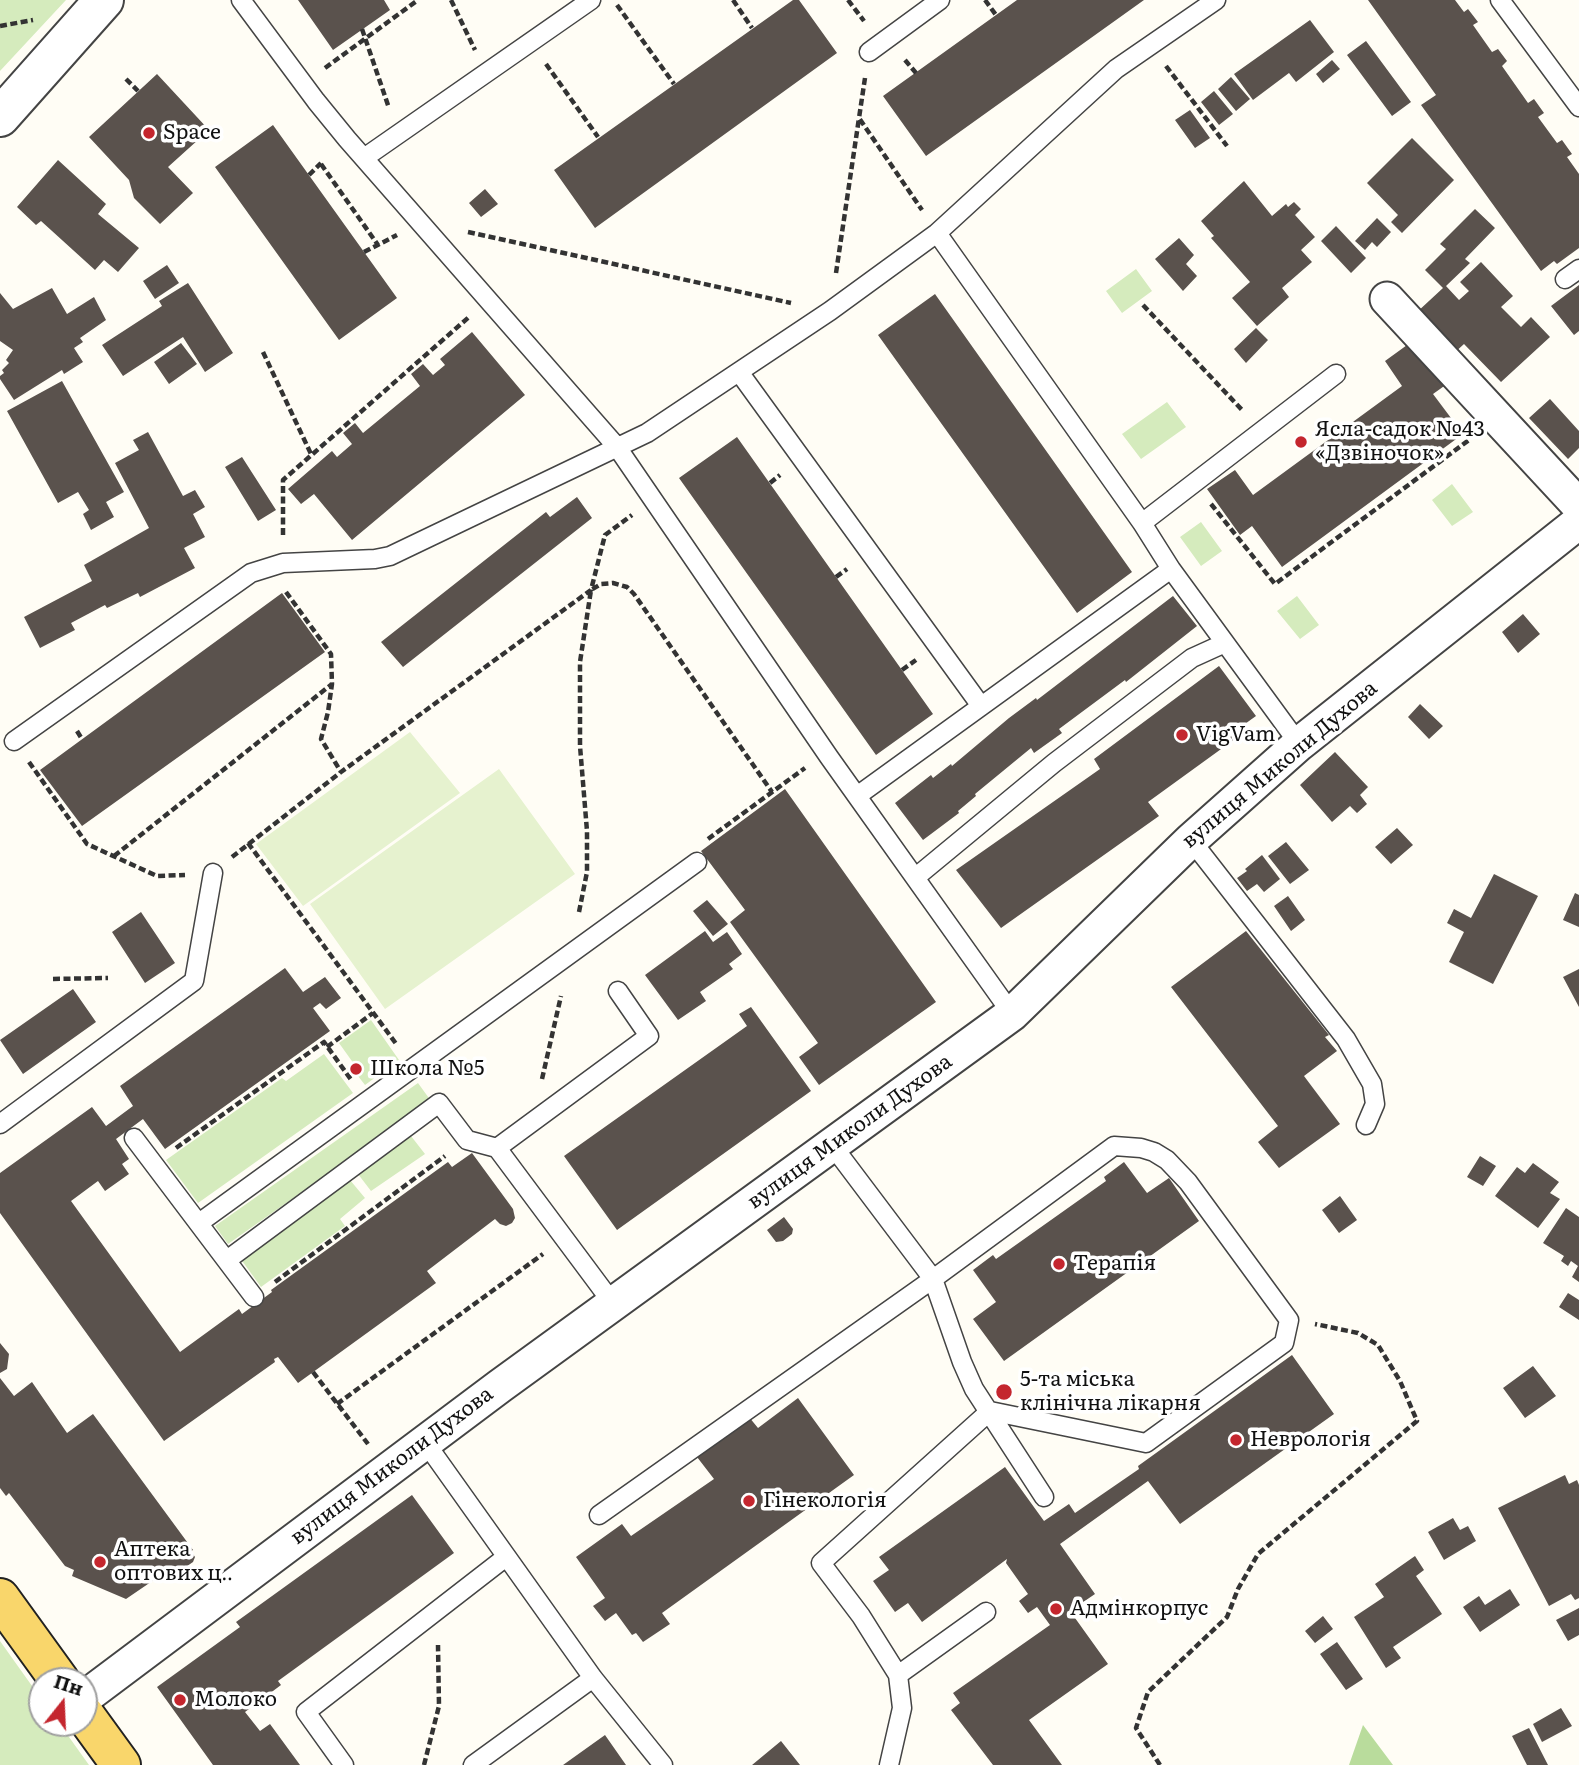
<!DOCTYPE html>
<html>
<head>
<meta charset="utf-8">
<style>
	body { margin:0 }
	#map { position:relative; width:1579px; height:1765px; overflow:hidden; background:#fffdf5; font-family:Literata,serif }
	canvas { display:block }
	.north { position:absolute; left:28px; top:1667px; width:70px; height:70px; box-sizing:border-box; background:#fff; border:2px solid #a0a0a0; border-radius:50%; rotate:18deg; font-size:19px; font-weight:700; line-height:28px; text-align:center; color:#111 }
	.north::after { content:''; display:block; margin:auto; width:24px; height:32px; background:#c4262e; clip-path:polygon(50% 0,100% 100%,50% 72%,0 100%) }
</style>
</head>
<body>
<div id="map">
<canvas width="1579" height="1765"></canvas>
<div class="north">Пн</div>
</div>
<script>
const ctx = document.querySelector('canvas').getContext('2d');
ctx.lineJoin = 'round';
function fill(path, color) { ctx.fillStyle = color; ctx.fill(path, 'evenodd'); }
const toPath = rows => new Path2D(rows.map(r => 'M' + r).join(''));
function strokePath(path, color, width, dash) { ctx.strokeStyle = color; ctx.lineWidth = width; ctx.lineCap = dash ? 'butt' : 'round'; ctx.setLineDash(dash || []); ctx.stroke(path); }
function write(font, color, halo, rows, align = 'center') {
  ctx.font = font + ' Literata,serif'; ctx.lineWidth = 7; ctx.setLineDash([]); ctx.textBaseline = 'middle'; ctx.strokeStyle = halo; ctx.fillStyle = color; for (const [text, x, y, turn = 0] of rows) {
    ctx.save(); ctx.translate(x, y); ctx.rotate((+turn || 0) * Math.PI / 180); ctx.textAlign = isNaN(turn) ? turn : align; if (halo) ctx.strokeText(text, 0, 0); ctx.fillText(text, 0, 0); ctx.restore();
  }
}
fill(toPath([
	[0,0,66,0,0,71],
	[1136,269,1152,291,1122,313,1106,291],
	[1167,402,1186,427,1141,459,1122,434],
	[1452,484,1473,512,1452,526,1432,500],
	[1201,522,1222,551,1201,566,1180,537],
	[1297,596,1319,625,1300,639,1277,611],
	[371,1020,399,1060,365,1085,351,1067,354,1064,339,1043],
	[324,1054,353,1093,198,1203,166,1160,282,1078,286,1081],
	[418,1083,431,1101,228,1244,215,1226],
	[411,1136,425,1154,371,1191,358,1174],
	[350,1180,365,1198,340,1219,345,1226,261,1287,240,1258],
	[0,1641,42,1700,42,1723,59,1723,89,1765,0,1765]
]), '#d5ebbd');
fill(toPath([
	[1363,1725,1393,1765,1349,1765]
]), '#b9dc9c');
fill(toPath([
	[410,732,460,793,303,906,256,844],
	[499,769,575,874,385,1009,310,904]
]), '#e6f2cf');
fill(toPath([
	[298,0,384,0,390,10,333,50],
	[793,0,799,0,837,53,595,228,554,170],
	[1017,0,1144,0,926,156,883,96],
	[1368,0,1455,0,1464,12,1468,9,1478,22,1473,25,1492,52,1498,49,1507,61,1502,66,1528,103,1534,99,1544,113,1538,117,1557,143,1562,140,1572,154,1567,157,1579,174,1579,248,1557,264,1554,261,1541,271,1421,105,1436,95],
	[1310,20,1334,52,1296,82,1289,73,1253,100,1234,74],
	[1366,41,1411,102,1392,116,1347,55],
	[1332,60,1340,69,1323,83,1316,74],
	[157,74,209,130,168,167,193,193,160,224,134,198,129,180,89,137],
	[1231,77,1250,99,1236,111,1218,89],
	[1214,91,1233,114,1219,125,1201,102],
	[1190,110,1210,138,1195,148,1175,120],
	[273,125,397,298,339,340,215,167],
	[1412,138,1454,180,1402,233,1391,222,1398,215,1367,183],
	[58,160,106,204,98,214,139,248,118,272,104,260,95,270,41,221,36,225,17,207],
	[1244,181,1272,216,1286,204,1288,207,1294,202,1301,209,1295,215,1315,237,1301,250,1312,262,1282,288,1289,297,1257,326,1232,298,1250,282,1211,238,1214,236,1201,221],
	[485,189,498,204,481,217,469,203],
	[1475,209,1495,228,1465,259,1470,263,1446,286,1459,300,1469,291,1460,282,1481,262,1513,296,1501,307,1521,327,1531,317,1550,337,1501,382,1464,344,1452,355,1416,313,1443,288,1425,270,1446,249,1440,244],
	[1377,218,1391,232,1377,247,1372,242,1365,250,1355,241],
	[1336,226,1366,258,1351,273,1321,241],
	[1179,238,1194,255,1186,264,1197,276,1183,291,1155,259],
	[167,265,179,283,155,299,143,281],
	[188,283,233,353,205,372,183,337,123,376,102,345,162,306,159,301],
	[1579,285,1579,331,1574,335,1551,306],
	[52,288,67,314,94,297,106,320,80,338,83,342,74,348,83,362,64,374,62,370,14,400,0,379,0,376,4,373,2,370,9,363,6,360,13,350,0,341,0,293,13,309],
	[935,294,1132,572,1077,613,878,335],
	[1256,328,1268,340,1246,363,1234,349],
	[472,332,525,395,352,540,314,494,301,504,288,489,332,451,337,457,352,444,343,433,355,423,363,433,420,386,411,374,423,364,433,375,445,365,440,359],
	[1414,340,1447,384,1433,394,1463,434,1282,567,1252,526,1240,535,1207,489,1235,470,1253,495,1402,386,1385,361],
	[181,343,197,364,169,384,154,362],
	[62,381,124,492,106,502,114,517,91,530,83,514,89,510,78,492,58,503,7,411],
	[1550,399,1579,431,1579,448,1568,459,1529,418],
	[148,432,183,496,195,490,205,507,193,514,205,537,184,548,195,568,140,597,138,593,107,608,105,605,71,623,75,630,40,648,24,617,92,581,84,565,149,528,115,463,139,450,133,440],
	[737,437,933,714,876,755,679,478],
	[242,457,276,510,258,521,225,467],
	[577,497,592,518,403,667,381,642,546,512,550,517],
	[282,593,325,652,82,826,40,770],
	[1173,596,1197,626,1126,682,1125,680,1059,729,1062,733,1034,753,1031,748,975,794,976,796,958,811,959,813,923,840,895,803,931,775,933,778,951,764,952,766,1009,718,1036,698,1037,700],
	[1523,614,1540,634,1518,653,1502,632],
	[1219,666,1256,716,1242,726,1246,731,1148,802,1159,816,1001,928,956,870,1100,769,1094,759],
	[1420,704,1443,726,1429,739,1408,717],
	[1335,752,1368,787,1360,795,1367,804,1357,813,1350,806,1332,822,1300,785],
	[785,789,936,1002,819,1085,799,1057,818,1043,730,922,745,910,701,851],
	[1397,828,1413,845,1391,864,1375,847],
	[1286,842,1309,870,1290,884,1268,856],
	[1262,855,1280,879,1264,892,1257,884,1247,891,1237,878,1247,871,1245,869],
	[1494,874,1538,896,1493,984,1449,962,1464,932,1447,923,1454,909,1471,918],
	[1575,893,1579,895,1579,927,1563,920],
	[1288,896,1305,920,1291,931,1274,906],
	[707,900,728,924,713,936,693,911],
	[141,912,175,963,145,983,112,932],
	[705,931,713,942,727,932,742,954,729,964,733,969,700,992,706,1001,678,1020,645,975],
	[1246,931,1329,1035,1325,1037,1337,1051,1304,1076,1340,1124,1279,1168,1258,1142,1278,1126,1171,987],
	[285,968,303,992,325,977,341,998,326,1009,320,1003,313,1008,330,1031,165,1149,143,1119,116,1139,129,1159,122,1164,129,1174,105,1191,98,1181,71,1201,180,1352,239,1309,242,1314,272,1292,271,1290,448,1162,452,1167,472,1153,513,1209,515,1218,512,1223,506,1226,500,1224,495,1219,427,1271,436,1283,298,1383,278,1357,274,1359,275,1362,164,1441,0,1213,0,1173,92,1107,106,1126,133,1106,120,1086],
	[1579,969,1579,1007,1563,977],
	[73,989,96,1022,23,1074,0,1040],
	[751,1007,811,1091,617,1230,564,1156,747,1026,739,1014],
	[1480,1156,1496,1166,1483,1186,1467,1177],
	[1124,1162,1147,1193,1169,1178,1199,1221,1004,1361,973,1319,996,1302,973,1270,993,1255,996,1259,1106,1181,1104,1177],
	[1533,1163,1559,1182,1550,1193,1560,1199,1538,1228,1495,1196,1517,1167,1525,1173],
	[1340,1196,1357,1220,1339,1233,1322,1210],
	[1566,1208,1579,1217,1579,1282,1572,1277,1578,1266,1571,1261,1568,1266,1561,1261,1564,1256,1543,1243],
	[784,1217,793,1229,792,1234,783,1241,776,1242,767,1230],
	[1568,1293,1579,1300,1579,1320,1559,1307],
	[0,1343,9,1354,7,1369,0,1373],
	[1292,1355,1334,1414,1180,1524,1148,1481,1060,1544,1095,1594,1070,1611,1108,1664,1029,1720,1062,1765,993,1765,951,1710,960,1703,953,1693,1050,1625,1037,1607,1028,1613,1019,1601,1028,1594,1006,1563,1007,1559,922,1622,908,1603,895,1612,873,1581,889,1570,879,1557,1005,1467,1044,1521,1069,1504,1075,1513,1139,1469,1138,1466],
	[1533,1366,1556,1396,1525,1418,1503,1388],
	[0,1378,14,1396,32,1382,67,1433,93,1414,193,1550,191,1551,195,1557,193,1562,174,1575,169,1575,167,1571,126,1599,72,1576,74,1570,65,1566,9,1493,6,1496,0,1488],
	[798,1398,854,1475,662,1613,670,1624,643,1642,636,1633,632,1635,616,1613,605,1621,593,1606,605,1598,576,1557,622,1524,631,1536,714,1479,697,1457,749,1417,758,1428],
	[1565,1475,1569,1484,1577,1480,1579,1485,1579,1598,1575,1600,1571,1594,1549,1606,1498,1508],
	[412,1495,454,1553,278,1681,281,1685,245,1712,260,1731,270,1724,300,1765,213,1765,157,1687,240,1627,236,1622],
	[1453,1518,1460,1530,1468,1526,1476,1541,1444,1560,1428,1532],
	[1415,1556,1424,1570,1416,1576,1442,1614,1393,1647,1401,1658,1386,1668,1354,1617,1384,1597,1375,1584],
	[1510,1589,1520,1605,1480,1632,1463,1607,1479,1596,1485,1605],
	[1579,1608,1579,1635,1568,1641,1556,1620],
	[1323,1616,1333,1629,1315,1643,1305,1631],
	[1337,1642,1363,1679,1346,1690,1320,1654],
	[1561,1708,1572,1726,1542,1742,1533,1724],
	[1529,1728,1548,1765,1527,1765,1512,1736],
	[605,1735,626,1765,563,1765],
	[781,1741,800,1765,752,1765]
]), '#5a524d');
const service = toPath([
	[241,0,316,101,347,139,617,447,829,757,1012,1014],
	[1500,0,1579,107],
	[869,52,940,0],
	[364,158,591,0],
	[937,233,1142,523,1171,569,1299,744],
	[1565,279,1579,269],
	[739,372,981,706],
	[1142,523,1336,374],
	[14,741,251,573,283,563,375,559,390,556,647,433,830,311,937,233,1116,69,1216,0],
	[857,796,1171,569],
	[1191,840,1346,1039,1372,1084,1375,1104,1366,1125],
	[916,877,1054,763,1192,658,1225,643],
	[0,1124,194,981,213,873],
	[134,1138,254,1297],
	[832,1145,933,1279,962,1362,974,1389,1044,1497],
	[497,1148,649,1036,618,991],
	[199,1223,697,862],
	[227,1260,439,1103,467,1140,497,1148,614,1305],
	[425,1442,593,1678,663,1765],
	[599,1515,933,1279,1114,1146,1141,1148,1154,1152,1167,1160,1188,1182,1289,1320,1284,1343,1146,1443,990,1411,821,1563,861,1616,898,1675,902,1708,889,1765],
	[898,1675,986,1612],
	[344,1765,306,1712,506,1557],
	[473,1765,593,1678]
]);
const minor = toPath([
	[1387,299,1579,506],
	[84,1698,500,1386,1012,1014,1191,840,1299,744,1579,522]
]);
const tertiary = toPath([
	[0,117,104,0]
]);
const primary = toPath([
	[0,1598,60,1681],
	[84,1714,121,1765]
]);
strokePath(service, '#444', 21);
strokePath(minor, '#444', 37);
strokePath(tertiary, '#444', 42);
strokePath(primary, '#222', 42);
strokePath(toPath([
	[451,0,475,50],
	[733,0,752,28],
	[848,0,864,21],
	[985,0,996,15],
	[617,5,674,84],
	[0,26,33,20],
	[362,29,389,108],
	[905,60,916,73],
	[546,64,598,137],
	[1166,66,1227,146],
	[325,68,418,0],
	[865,78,859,118,922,210],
	[126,79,138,91],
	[321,164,378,245],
	[309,175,321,163],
	[468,232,791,303],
	[364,252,397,235],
	[836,273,859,118],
	[1143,305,1243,411],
	[263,352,311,454],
	[770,483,780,475],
	[1211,504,1275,584,1469,440],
	[283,535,283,480,469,317],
	[836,577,847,569],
	[286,592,331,654,332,684,328,712,321,739,341,772],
	[902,670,916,660],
	[77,731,82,739],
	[29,762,87,844,157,876,185,875],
	[708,839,805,768],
	[248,843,397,1045],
	[114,856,332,684],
	[232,857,341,772,591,590,605,535,632,515],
	[579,912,587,872,587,831,580,746,580,662,591,590,601,584,613,583,627,587,634,594,772,792],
	[53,979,108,978],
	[327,1047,373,1013],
	[542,1079,561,996],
	[176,1148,324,1042,352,1081],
	[275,1282,445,1156],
	[313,1372,368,1444],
	[337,1404,543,1254],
	[424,1765,439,1706,438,1645],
	[1160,1765,1136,1728,1148,1692,1227,1617,1238,1589,1258,1554,1417,1421,1400,1381,1378,1345,1358,1333,1315,1324]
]), '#333', 4.5, [7, 3.5]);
strokePath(service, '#fff', 18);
strokePath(minor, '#fff', 33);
strokePath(tertiary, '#fff', 38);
strokePath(primary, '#f9d66b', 38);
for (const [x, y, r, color] of [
	[149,133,7,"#c4262e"],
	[1301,442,7,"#c4262e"],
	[1182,735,7,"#c4262e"],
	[356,1069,7,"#c4262e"],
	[1059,1264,7,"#c4262e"],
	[1004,1392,9,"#c4262e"],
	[1236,1440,7,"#c4262e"],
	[749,1501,7,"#c4262e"],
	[100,1562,7,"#c4262e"],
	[1056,1609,7,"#c4262e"],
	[180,1700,7,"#c4262e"]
]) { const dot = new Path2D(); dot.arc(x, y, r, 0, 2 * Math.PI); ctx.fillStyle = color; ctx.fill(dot); strokePath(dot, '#fff', 2.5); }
write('21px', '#111', '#fff', [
	["Space",163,133],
	["Ясла-садок №43",1315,430],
	["«Дзвіночок»",1315,454],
	["VigVam",1196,735],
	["Школа №5",370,1069],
	["Терапія",1073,1264],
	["5-та міська",1020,1380],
	["клінічна лікарня",1020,1404],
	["Неврологія",1250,1440],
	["Гінекологія",763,1501],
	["Аптека",114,1550],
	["оптових ц‥",114,1574],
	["Адмінкорпус",1070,1609],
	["Молоко",194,1700]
], 'left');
write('21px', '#111', '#fff', [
	["вулиця Миколи Духова",1280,765,-40],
	["вулиця Миколи Духова",850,1132,-36],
	["вулиця Миколи Духова",392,1466,-37]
]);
</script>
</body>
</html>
